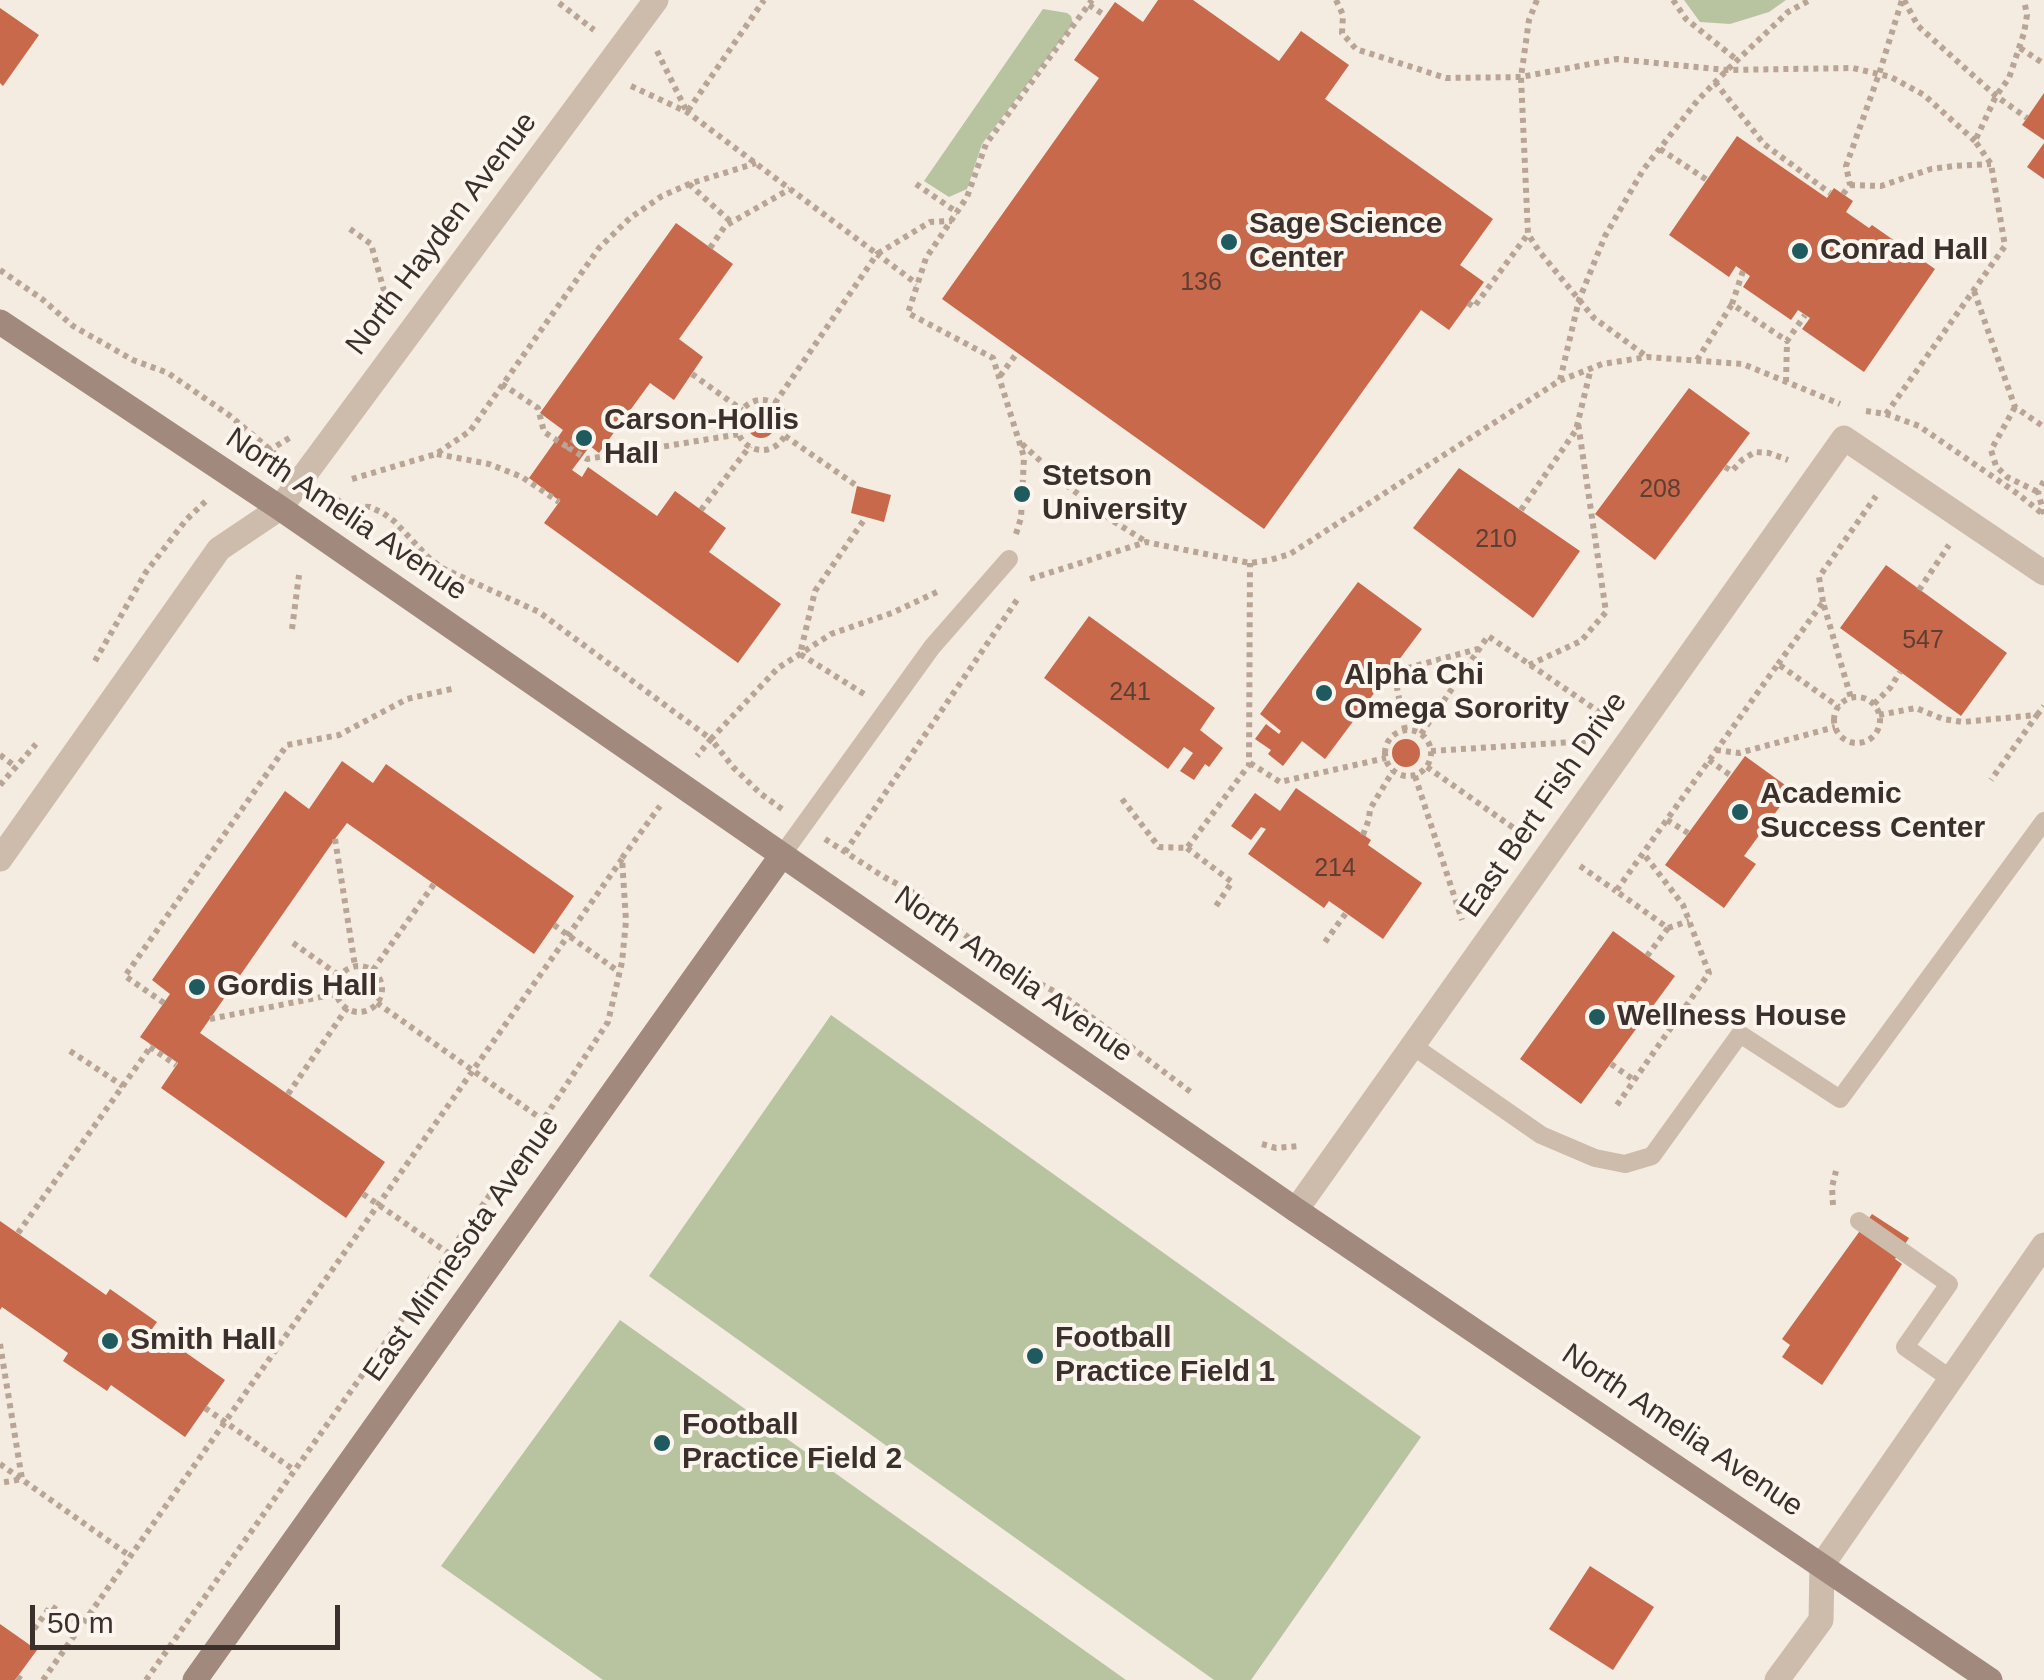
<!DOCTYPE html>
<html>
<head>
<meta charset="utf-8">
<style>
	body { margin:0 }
	#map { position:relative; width:2044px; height:1680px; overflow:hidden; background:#f4ebe1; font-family:Arial,sans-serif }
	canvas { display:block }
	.scale { position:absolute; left:30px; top:1605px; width:310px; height:45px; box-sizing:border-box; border:5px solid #3b302b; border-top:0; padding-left:12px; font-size:30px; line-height:35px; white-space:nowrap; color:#3b302b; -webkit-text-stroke:8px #fbf5ee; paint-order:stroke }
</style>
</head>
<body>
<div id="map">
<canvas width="2044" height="1680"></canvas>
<div class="scale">50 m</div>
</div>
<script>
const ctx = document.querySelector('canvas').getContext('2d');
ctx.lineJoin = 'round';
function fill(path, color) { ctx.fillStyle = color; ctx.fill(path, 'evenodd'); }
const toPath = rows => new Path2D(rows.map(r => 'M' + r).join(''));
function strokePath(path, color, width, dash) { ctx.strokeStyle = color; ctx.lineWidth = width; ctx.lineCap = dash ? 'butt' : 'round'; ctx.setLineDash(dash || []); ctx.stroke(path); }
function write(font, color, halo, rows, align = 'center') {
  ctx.font = font + ' Arial,sans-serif'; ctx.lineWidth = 8; ctx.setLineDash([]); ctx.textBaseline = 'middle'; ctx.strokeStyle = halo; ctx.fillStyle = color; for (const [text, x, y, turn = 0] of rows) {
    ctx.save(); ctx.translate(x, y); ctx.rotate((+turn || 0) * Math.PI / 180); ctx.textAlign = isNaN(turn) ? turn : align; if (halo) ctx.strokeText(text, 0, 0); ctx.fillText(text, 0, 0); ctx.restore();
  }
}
fill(toPath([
	[1684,0,1786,0,1769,12,1730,24,1700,22],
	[1043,9,1067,13,1071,16,1073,24,982,144,967,189,949,197,924,181],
	[831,1015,1421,1437,1251,1680,1214,1680,649,1276],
	[620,1320,1126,1680,603,1680,441,1566]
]), '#b8c4a0');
fill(toPath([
	[1158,0,1193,0,1279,61,1301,31,1349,65,1325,99,1493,219,1460,265,1484,282,1449,330,1421,310,1264,529,942,299,1099,78,1074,60,1115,2,1143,22],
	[0,8,39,35,3,86,0,83],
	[2044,93,2044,140,2022,125],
	[1737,136,1827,198,1834,188,1853,201,1846,212,1869,228,1872,225,1935,269,1864,372,1802,329,1810,318,1798,310,1791,320,1743,287,1750,276,1736,266,1729,277,1669,235],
	[2044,143,2044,179,2027,167],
	[676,223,733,264,679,339,703,357,674,400,650,383,599,453,590,446,572,470,582,477,588,467,657,516,675,491,726,528,709,552,781,604,738,663,544,523,560,501,529,478,563,430,540,413],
	[1689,388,1750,433,1655,560,1595,514],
	'747 424a14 14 0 1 1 28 0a14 14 0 1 1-28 0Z',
	[1459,468,1580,551,1533,618,1413,528],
	[857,486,891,495,884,522,851,513],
	[1886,565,2007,653,1961,716,1840,628],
	[1358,582,1422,629,1325,759,1302,741,1283,766,1268,754,1271,750,1255,739,1266,724,1279,734,1281,731,1260,714],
	[1089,616,1215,708,1200,730,1223,748,1209,767,1205,764,1194,780,1180,771,1193,753,1184,747,1168,769,1044,678],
	'1392 753a14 14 0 1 1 28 0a14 14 0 1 1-28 0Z',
	[1745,756,1792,790,1744,856,1756,864,1724,908,1665,865],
	[342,761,373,783,386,764,574,896,534,954,347,823,335,839,200,1033,385,1162,346,1218,161,1088,178,1063,140,1037,170,994,152,980,285,791,309,809],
	[1296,788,1371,840,1368,845,1422,883,1383,939,1329,901,1324,908,1248,854,1266,829,1261,827,1251,840,1231,826,1255,793,1280,811],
	[1613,931,1675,976,1581,1104,1520,1059],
	[1872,1214,1909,1238,1895,1259,1902,1264,1822,1385,1782,1357,1790,1345,1782,1339],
	[0,1221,106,1295,110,1289,157,1322,152,1329,225,1380,185,1437,111,1385,107,1391,63,1361,68,1353,2,1307,0,1310],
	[1590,1566,1654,1607,1613,1670,1549,1629],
	[0,1624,37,1650,15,1680,0,1680]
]), '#c8694b');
strokePath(toPath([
	[1336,0,1343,15,1342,33,1356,49,1446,78,1521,77,1617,59,1727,70,1853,68,1891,77,1924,95,1975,141],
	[1537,0,1529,20,1521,77,1528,234,1539,251,1594,318,1646,356],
	[1673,0,1686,19,1737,60],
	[1904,0,1918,26,1996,96,2027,118],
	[559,3,594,30],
	[1089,5,1106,16],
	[2020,48,2044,64],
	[657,51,687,112,764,0],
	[1715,82,1764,144,1830,193],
	[631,86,687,112,877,254,930,222,952,221],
	[1660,149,1707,180],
	[689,184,731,222],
	[916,184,958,213],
	[1850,185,1881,186,1931,169,1954,166,1991,164],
	[1843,194,1850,185,1846,166,1879,74,1902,0],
	[350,229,371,244,388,305],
	[710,248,725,226,790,189],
	[0,270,42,299,73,326,133,360,168,373,229,415,279,457],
	[1743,271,1732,304,1787,341,1805,315],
	[1974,291,2015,407,2044,427],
	[1468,303,1474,307,1528,234],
	[1697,360,1732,304],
	[692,374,742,410],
	[1000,376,1017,353],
	[1560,380,1579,300,1605,236,1643,170,1697,101,1727,70,1788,12,1810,0],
	[1786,382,1787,341],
	[502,384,538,408,544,432,569,448],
	'737 425a25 25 0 1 1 50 0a25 25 0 1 1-50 0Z',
	[775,403,877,254,917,284],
	[2015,407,1991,450,1996,466,2007,477,2038,492],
	[1866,411,1886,414,1919,426,2018,494,2044,515],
	[1886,414,2005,246,1991,164,1975,141,1996,96,2009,78,2024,33,2027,15,2024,0],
	[785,436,857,486],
	[575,439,569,448,587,459,740,434],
	[1022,444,1069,487,1113,521,1145,541],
	[268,451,291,437],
	[437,454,489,464,522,477,559,502],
	[1725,467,1732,471,1742,460,1755,452,1769,453,1788,460],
	[352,479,436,454,470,431,599,248,630,218,662,196,689,184,756,163],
	[329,494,346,506,370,507,383,513,394,521,428,557,442,568,539,612,711,739,697,756],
	[701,510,750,446],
	[1521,510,1576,430,1591,368],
	[2044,514,2038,492,2044,481],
	[1016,534,1021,518,1024,457,993,358,908,313,926,258,967,197,986,144,1092,0],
	[1030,579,1146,542,1250,563,1270,560,1290,554,1559,381,1602,364,1647,357,1743,364,1840,404],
	[1919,590,1949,545],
	[1823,602,1819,577,1876,496],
	[292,629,299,575],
	[95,661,146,572,186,520,208,499],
	[1778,664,1823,602,1851,698],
	[1529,665,1581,641,1606,612,1578,423],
	[864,694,800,654,815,591,866,517],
	'1834 720a23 23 0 1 1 46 0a23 23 0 1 1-46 0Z',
	[1874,704,1890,688,1900,672],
	[1879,715,1916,708,1943,719,1962,722,2037,715,1991,780],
	[2037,715,2044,706],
	'1385 753a23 23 0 1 1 46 0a23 23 0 1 1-46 0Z',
	[1405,730,1395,677,1389,673,1478,649],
	[1421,734,1488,636,1608,718],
	[1716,750,1739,753,1835,727],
	[1431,751,1590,741],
	[0,755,16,767],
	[1709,760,1730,775],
	[1250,763,1280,782,1386,758],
	[1427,767,1525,836],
	[1415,776,1462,920],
	[0,785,36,744],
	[1122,799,1159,847,1187,848,1249,765,1250,563],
	[782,809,761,794,733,767,711,739,778,668,800,654,831,634,892,613,939,591],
	[1667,820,1688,833],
	[1363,835,1369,819,1370,809,1393,771],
	[335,839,355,966],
	[825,839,884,877,911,891,979,946],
	[1187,848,1232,882,1214,909],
	[845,852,1019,597],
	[1580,866,1616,891],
	[554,925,619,972],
	[1668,928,1689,921],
	[1325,942,1346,913],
	[293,943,340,976],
	[1647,956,1668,928,1616,891,1778,664,1839,707],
	[1005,965,1065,997,1192,1093],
	'336 989a23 23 0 1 1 46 0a23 23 0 1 1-46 0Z',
	[373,970,434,884],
	[164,1003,125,976,287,745,339,735,407,699,456,688],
	[377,1003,543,1120],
	[210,1019,336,994],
	[150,1047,176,1065],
	[70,1051,123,1086],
	[1611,1064,1634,1080],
	[288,1094,347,1008],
	[1617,1105,1709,973,1683,905,1643,853],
	[1262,1144,1276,1148,1299,1146],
	[363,1194,448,1253],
	[1833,1205,1832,1187,1836,1171],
	[18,1233,152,1045],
	[0,1344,22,1479,0,1483],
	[205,1408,294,1470],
	[0,1464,130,1556],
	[34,1629,51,1606,81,1626],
	[17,1677,22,1680],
	[43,1680,622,859],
	[146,1680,543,1120,608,1022,622,962,626,921,622,858,660,806]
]), '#b9a596', 6, [5, 5]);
strokePath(toPath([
	[782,855,932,647,1009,559],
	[1413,1046,1541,1135,1595,1158,1625,1164,1652,1156,1740,1034,1840,1099,2044,821],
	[1859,1221,1949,1284,1905,1347,1951,1379]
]), '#cdbbac', 18);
strokePath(toPath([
	[0,859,219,549,280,508,656,0],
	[1296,1210,1844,438,2044,573],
	[1777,1680,1821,1620,1822,1565,2044,1245]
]), '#cdbbac', 25);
strokePath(toPath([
	[0,322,280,508,1296,1210,1990,1680],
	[195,1680,782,855]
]), '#a18a7d', 25);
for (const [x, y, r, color] of [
	[1229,242,10,"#1f5a5e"],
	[1800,251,10,"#1f5a5e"],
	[584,438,10,"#1f5a5e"],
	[1022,494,10,"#1f5a5e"],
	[1324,693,10,"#1f5a5e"],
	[1740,812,10,"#1f5a5e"],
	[197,987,10,"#1f5a5e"],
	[1597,1017,10,"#1f5a5e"],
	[110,1341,10,"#1f5a5e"],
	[1035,1356,10,"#1f5a5e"],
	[662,1443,10,"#1f5a5e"]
]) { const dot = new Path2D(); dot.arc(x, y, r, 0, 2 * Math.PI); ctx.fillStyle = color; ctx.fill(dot); strokePath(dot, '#fbf5ee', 4); }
write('25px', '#5e3e33', null, [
	["136",1201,283],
	["208",1660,490],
	["210",1496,540],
	["547",1923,641],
	["241",1130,693],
	["214",1335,869]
]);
write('bold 30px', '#3b302b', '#fbf5ee', [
	["Sage Science",1249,225],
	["Center",1249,259],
	["Conrad Hall",1820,251],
	["Carson-Hollis",604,421],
	["Hall",604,455],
	["Stetson",1042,477],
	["University",1042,511],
	["Alpha Chi",1344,676],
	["Omega Sorority",1344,710],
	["Academic",1760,795],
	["Success Center",1760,829],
	["Gordis Hall",217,987],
	["Wellness House",1617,1017],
	["Football",1055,1339],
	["Practice Field 1",1055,1373],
	["Smith Hall",130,1341],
	["Football",682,1426],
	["Practice Field 2",682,1460]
], 'left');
write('30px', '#3b302b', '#fbf5ee', [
	["North Hayden Avenue",442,234,-53],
	["North Amelia Avenue",346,515,34],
	["East Bert Fish Drive",1544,805,-55],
	["North Amelia Avenue",1013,975,35],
	["East Minnesota Avenue",462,1249,-55],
	["North Amelia Avenue",1682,1431,34]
]);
</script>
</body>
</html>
